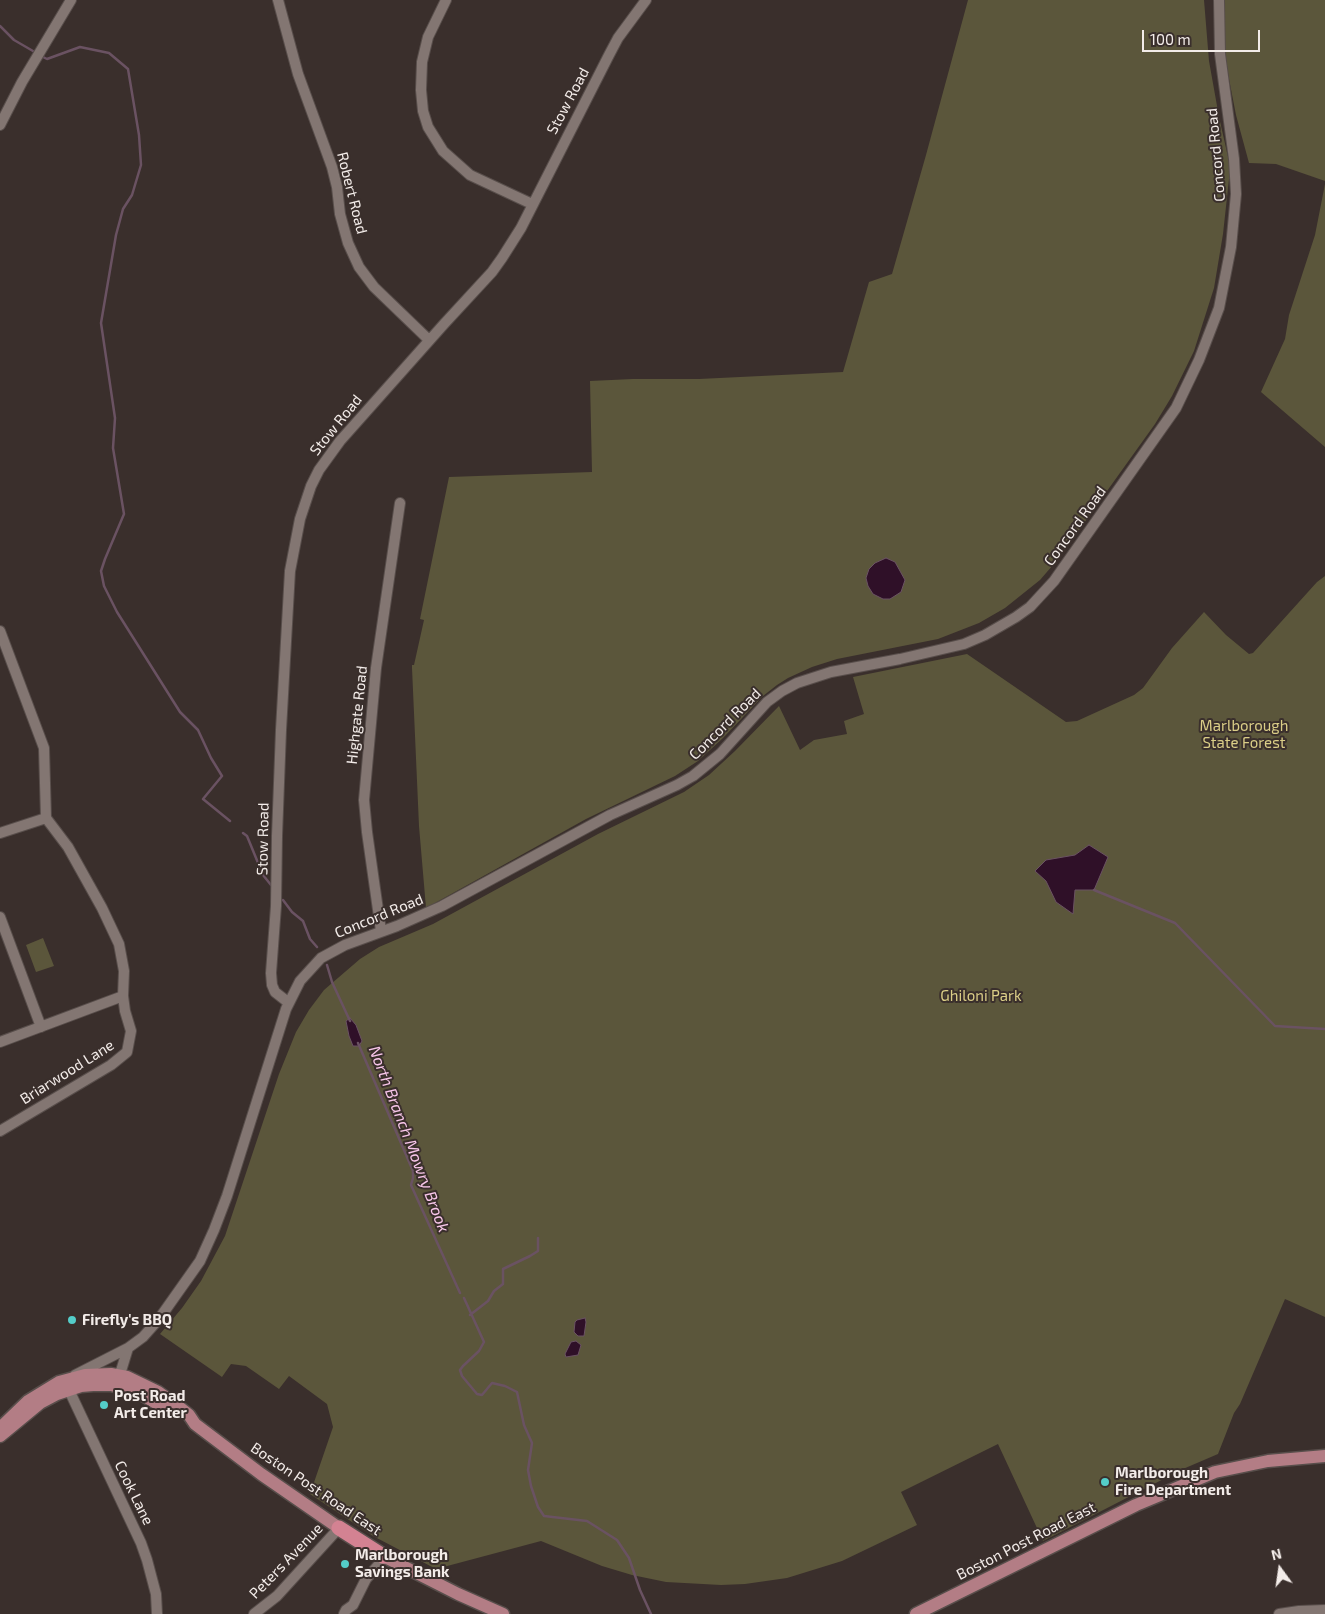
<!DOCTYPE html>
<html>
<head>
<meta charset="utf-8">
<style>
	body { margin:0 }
	#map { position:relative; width:1325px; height:1614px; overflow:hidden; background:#3a2f2c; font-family:"Exo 2",sans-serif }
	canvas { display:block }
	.north { position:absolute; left:1255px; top:1544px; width:50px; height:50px; -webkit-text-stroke:4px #3a2f2c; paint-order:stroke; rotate:346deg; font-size:14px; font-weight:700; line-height:20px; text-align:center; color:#f3ece9 }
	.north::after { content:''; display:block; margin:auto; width:18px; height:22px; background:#f3ece9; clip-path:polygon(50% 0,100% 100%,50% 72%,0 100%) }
	.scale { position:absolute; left:1142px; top:30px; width:118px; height:22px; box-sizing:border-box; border:2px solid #f3ece9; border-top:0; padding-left:6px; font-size:15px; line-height:18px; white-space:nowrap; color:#f3ece9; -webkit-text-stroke:4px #3a2f2c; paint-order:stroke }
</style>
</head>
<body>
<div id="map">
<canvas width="1325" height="1614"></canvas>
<div class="north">N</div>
<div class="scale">100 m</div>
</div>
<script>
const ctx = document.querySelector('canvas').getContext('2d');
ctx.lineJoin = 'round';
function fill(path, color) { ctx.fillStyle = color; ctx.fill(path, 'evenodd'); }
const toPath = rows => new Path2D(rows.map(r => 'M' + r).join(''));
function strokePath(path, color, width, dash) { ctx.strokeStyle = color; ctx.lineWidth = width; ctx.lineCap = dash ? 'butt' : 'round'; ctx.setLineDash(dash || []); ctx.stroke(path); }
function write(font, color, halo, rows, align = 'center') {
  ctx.font = font + ' "Exo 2",sans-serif'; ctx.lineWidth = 4; ctx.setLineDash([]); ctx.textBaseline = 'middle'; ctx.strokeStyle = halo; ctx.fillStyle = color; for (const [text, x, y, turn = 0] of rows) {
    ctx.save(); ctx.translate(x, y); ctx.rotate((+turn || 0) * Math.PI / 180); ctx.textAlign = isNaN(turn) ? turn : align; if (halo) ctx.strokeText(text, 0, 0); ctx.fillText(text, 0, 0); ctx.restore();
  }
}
fill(toPath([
	[968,0,1204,0,1209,61,1219,117,1233,179,1229,179,1223,234,1214,288,1194,351,1172,396,1155,424,1059,558,1040,580,1005,608,979,623,938,639,837,659,812,667,788,678,777,685,763,696,723,738,698,761,675,776,586,819,426,908,419,826,412,668,412,665,414,665,424,620,420,619,449,477,592,472,590,381,633,379,699,379,843,372,869,282,892,274,926,155],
	[1219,0,1325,0,1325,181,1276,164,1249,163,1236,115,1229,79,1222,34],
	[1325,184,1325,447,1261,392,1285,339,1289,315,1315,235],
	[1325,576,1325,1317,1285,1299,1240,1404,1234,1413,1218,1454,1183,1469,1043,1541,998,1444,901,1492,917,1525,842,1561,787,1578,745,1584,721,1585,666,1582,632,1575,602,1566,541,1541,436,1569,373,1536,310,1494,333,1427,327,1404,289,1376,279,1389,246,1366,231,1364,222,1377,160,1334,182,1308,201,1281,225,1236,279,1074,296,1032,309,1010,324,990,360,959,379,947,433,924,598,834,684,792,709,775,735,751,779,706,800,750,814,740,847,734,844,721,864,714,853,677,967,654,1066,722,1077,721,1134,695,1143,688,1172,648,1204,612,1226,635,1249,654,1253,653,1317,582],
	[43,938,54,966,36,972,26,945]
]), '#5b563b');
const water = toPath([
	[886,558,895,562,905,580,901,592,890,599,883,599,873,594,868,586,866,578,869,569,875,563,886,558],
	[1089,845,1108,857,1094,890,1075,890,1073,914,1056,902,1046,881,1035,871,1046,860,1075,855,1089,845],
	[350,1018,356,1025,362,1041,359,1046,353,1046,349,1036,346,1021,350,1018],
	[585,1318,586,1322,584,1336,578,1336,574,1332,575,1322,577,1320,585,1318],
	[576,1341,581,1345,578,1355,566,1357,565,1354,571,1342,576,1341]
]);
fill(water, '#2f1028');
strokePath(water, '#6a5262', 1);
strokePath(toPath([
	[0,26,14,40,33,51],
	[43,57,47,59,80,47,109,53,128,69,139,135,141,165,132,195,123,209,116,235,101,323,115,418,113,448,124,514,105,559,101,571,104,586,117,612,180,712,198,730,211,758,222,776,203,799,230,821],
	[243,833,247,836,263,875,271,885],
	[1094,890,1175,923,1275,1026,1325,1029],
	[283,900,292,912,303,921,310,939,317,947],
	[327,965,332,982,350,1021],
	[358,1043,413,1171,413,1178,411,1185,460,1293],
	[464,1298,484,1342,479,1351,463,1366,460,1370,462,1376,477,1394,482,1395,492,1383,505,1386,517,1392,524,1425,532,1443,528,1470,531,1486,538,1507,544,1516,587,1521,617,1540,629,1558,640,1590,651,1614],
	[470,1315,488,1301,494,1291,503,1284,503,1269,530,1256,538,1251,538,1238]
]), '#6a5262', 2.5);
const minor = toPath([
	[278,0,298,74,332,167,337,187,340,214,348,243,359,267,374,287,429,340],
	[446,0,428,37,422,62,421,90,423,111,428,127,443,151,470,175,532,204],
	[0,125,22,82,71,0],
	[0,631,44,748,46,818],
	[0,833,46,818,68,847,102,908,119,944,124,971,123,996,0,1042],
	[0,917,41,1027],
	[381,931,367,832,364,800,376,668,400,503],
	[289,1003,275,992,272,985,271,973,276,906,277,836,281,730,290,571,300,519,311,486,319,470,340,441,444,324,492,272,502,258,521,228,609,55,618,38,646,0],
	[0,1131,111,1065,127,1052,131,1031,125,1011,123,996],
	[75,1375,128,1348,143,1337,159,1319,200,1261,214,1230,227,1196,286,1009,300,981,321,958,345,945,397,926,442,906,610,815,677,785,693,776,720,754,767,702,782,691,797,683,831,672,900,659,964,644,985,635,1016,617,1030,607,1054,581,1176,408,1199,360,1219,308,1231,247,1236,194,1234,159,1220,54,1219,0],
	[112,1379,121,1371,128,1348],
	[69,1390,141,1543,147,1560,156,1594,157,1614],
	[254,1614,277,1596,339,1528],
	[344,1614,346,1610,353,1605,366,1579,381,1562,383,1556],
	[1279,1614,1299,1611,1325,1610]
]);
const major = toPath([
	[0,1428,28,1401,59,1382,85,1375,111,1374,127,1377,158,1392,179,1407,189,1415,195,1424,261,1474,339,1528],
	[0,1436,40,1403,57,1394,81,1386,93,1385,111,1385,127,1389,143,1395,171,1412],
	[383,1556,458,1594,503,1614],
	[916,1614,1136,1505,1203,1477,1215,1472,1268,1461,1325,1456]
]);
const highway = toPath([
	[339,1528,383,1556]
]);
strokePath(minor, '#584e4b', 12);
strokePath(major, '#584e4b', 15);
strokePath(highway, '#584e4b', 18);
strokePath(minor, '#837672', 10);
strokePath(major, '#b37d85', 12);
strokePath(highway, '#d38292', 15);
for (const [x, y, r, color] of [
	[72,1320,5,"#54cdc9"],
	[104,1405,5,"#54cdc9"],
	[1105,1482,5,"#54cdc9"],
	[345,1564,5,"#54cdc9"]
]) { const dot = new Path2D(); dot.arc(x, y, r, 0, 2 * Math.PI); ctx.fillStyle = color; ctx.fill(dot); strokePath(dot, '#3a2f2c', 2); }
write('15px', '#f3ece9', '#3a2f2c', [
	["Stow Road",568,101,-62],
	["Concord Road",1216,155,-95],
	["Robert Road",352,193,76],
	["Stow Road",336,425,-51],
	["Concord Road",1075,526,-54],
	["Highgate Road",357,715,-84],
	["Concord Road",725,724,-45],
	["Stow Road",263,839,-89],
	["Concord Road",379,916,-22],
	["Briarwood Lane",67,1072,-32],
	["Boston Post Road East",316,1489,34],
	["Cook Lane",134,1493,64],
	["Boston Post Road East",1026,1541,-27],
	["Peters Avenue",286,1561,-46]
]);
write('15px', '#dbce87', '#3a2f2c', [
	["Marlborough",1244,726],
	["State Forest",1244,743],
	["Ghiloni Park",981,996]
]);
write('bold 15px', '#f3ece9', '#3a2f2c', [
	["Firefly's BBQ",82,1320],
	["Post Road",114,1396],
	["Art Center",114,1413],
	["Marlborough",1115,1473],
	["Fire Department",1115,1490],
	["Marlborough",355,1555],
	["Savings Bank",355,1572]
], 'left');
write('italic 16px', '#f8c6ea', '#3a2f2c', [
	["North Branch Mowry Brook",409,1139,69]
]);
</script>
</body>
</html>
